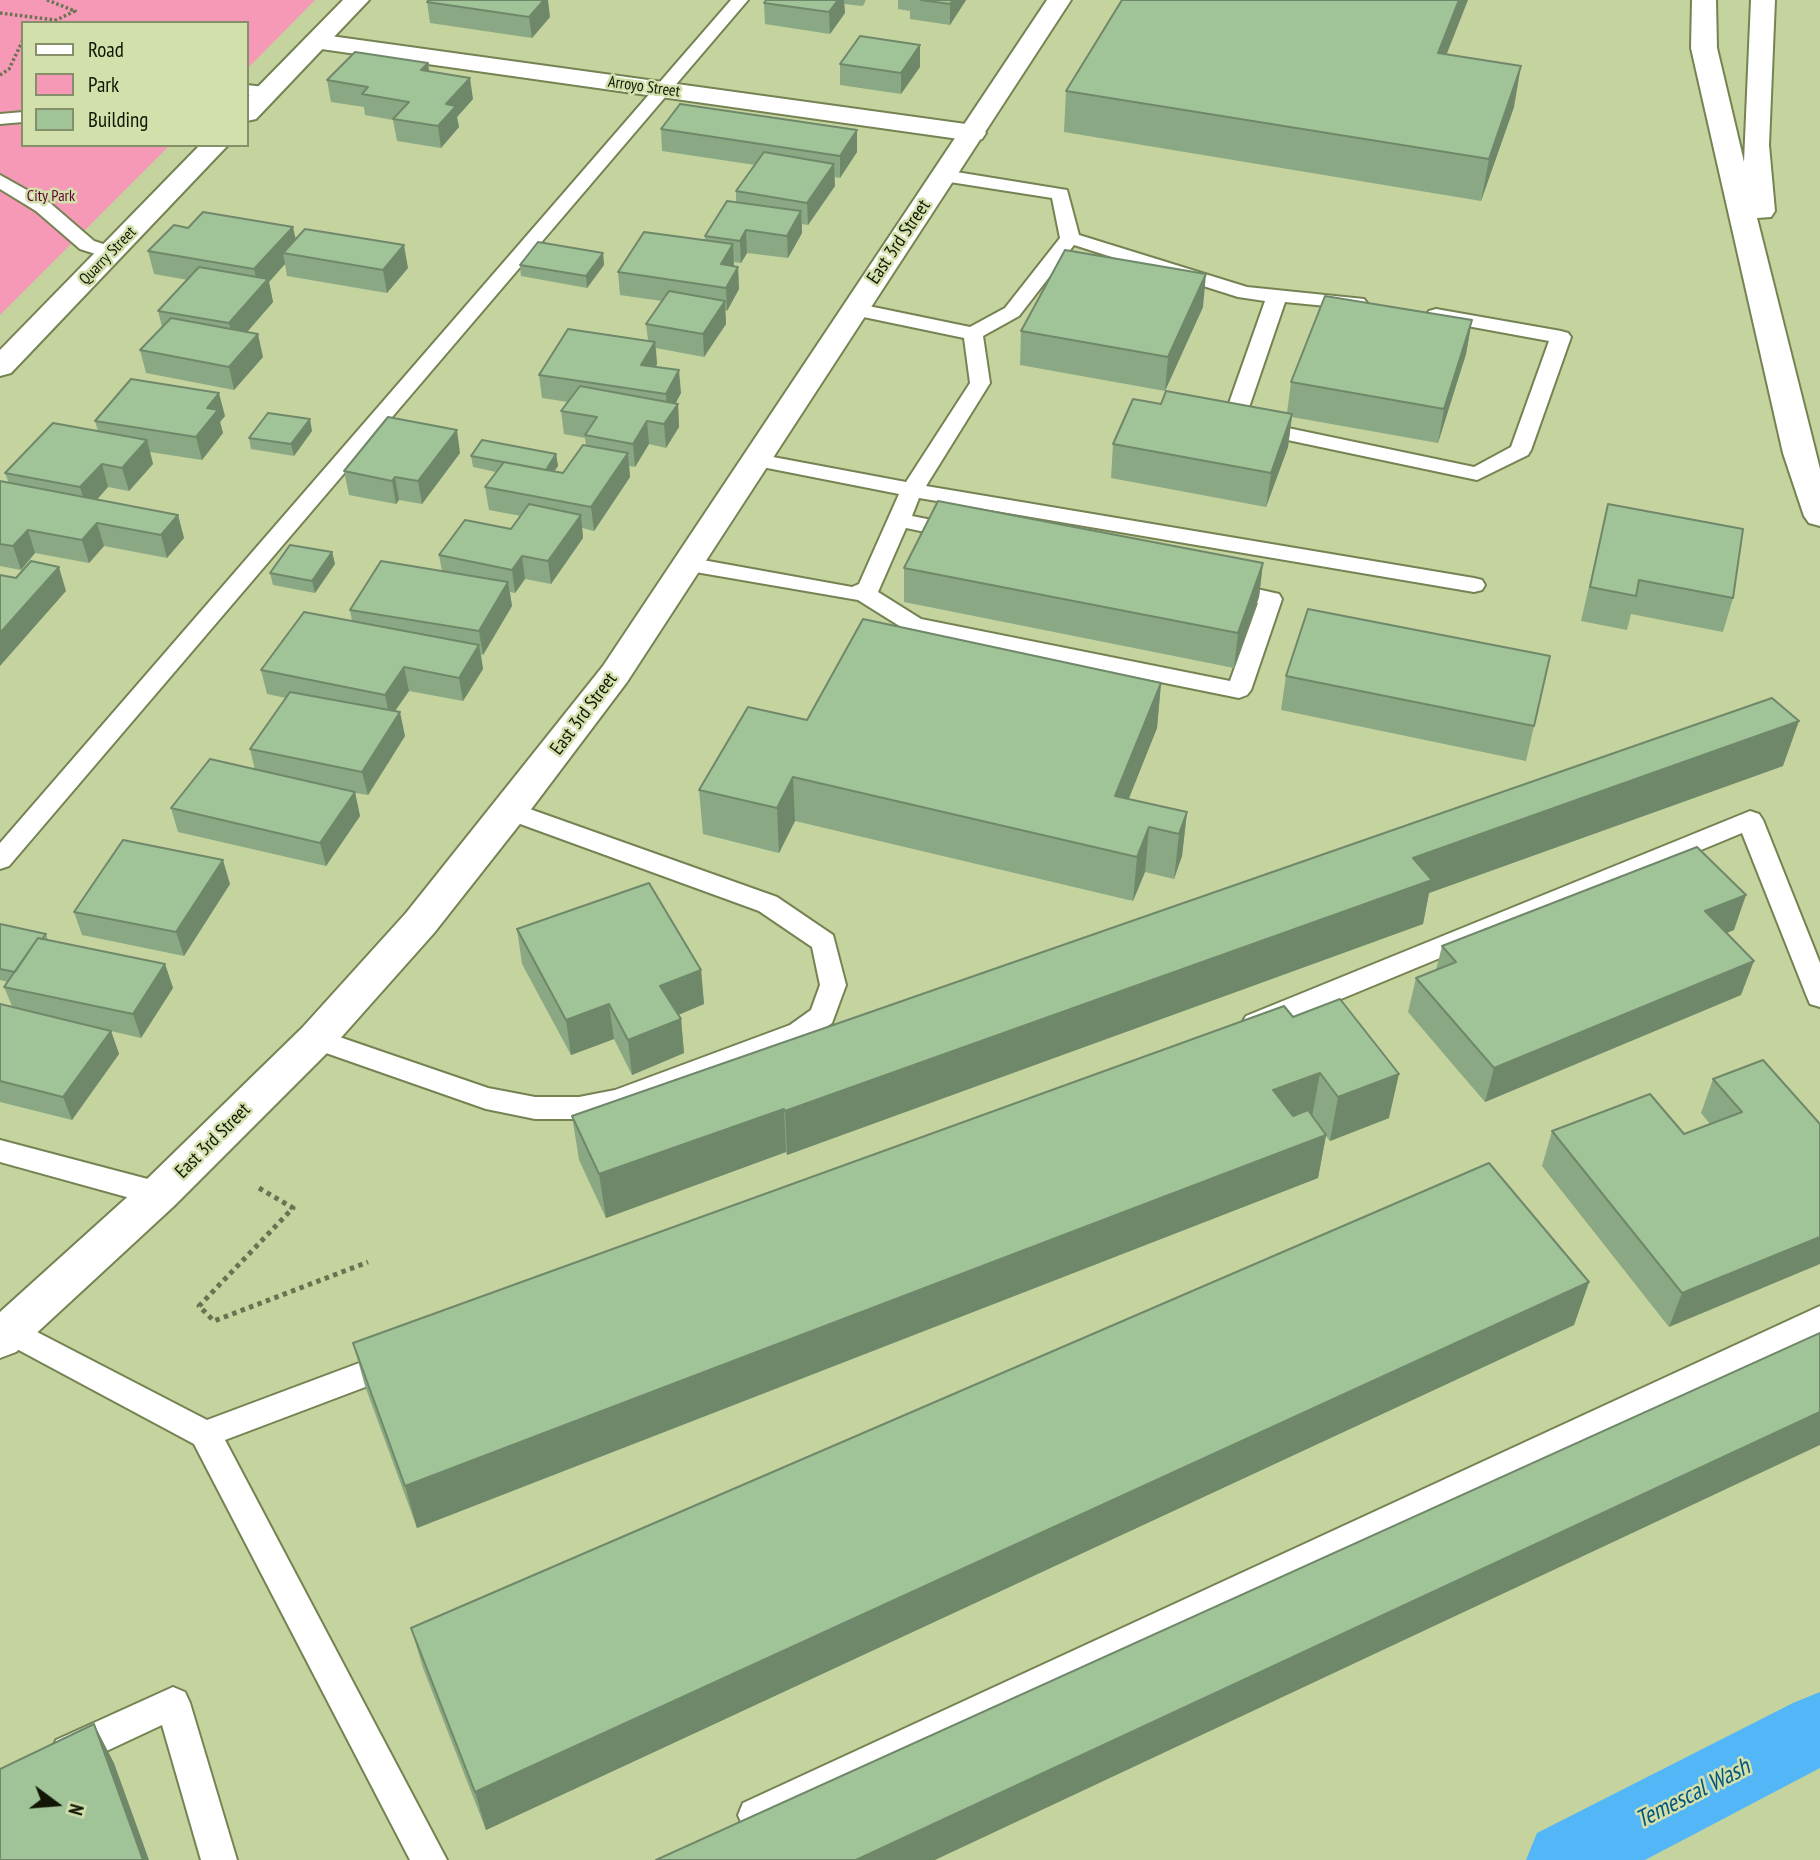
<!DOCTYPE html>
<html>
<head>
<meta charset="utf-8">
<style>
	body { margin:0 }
	#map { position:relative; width:1820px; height:1860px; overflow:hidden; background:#c5d39f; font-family:"PT Sans Narrow",sans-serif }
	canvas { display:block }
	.legend { position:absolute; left:21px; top:21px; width:228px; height:126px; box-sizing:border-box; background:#d2e0ac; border:2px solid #858f69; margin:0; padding:9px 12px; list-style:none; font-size:21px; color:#121604 }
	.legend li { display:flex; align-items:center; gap:14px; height:35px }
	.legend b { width:35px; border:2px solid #858f69 }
	.north { position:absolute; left:21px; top:1769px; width:70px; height:70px; -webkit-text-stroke:5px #d2e0ac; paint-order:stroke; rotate:106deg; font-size:19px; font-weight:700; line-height:28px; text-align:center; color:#121604 }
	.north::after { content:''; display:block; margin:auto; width:24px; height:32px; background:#121604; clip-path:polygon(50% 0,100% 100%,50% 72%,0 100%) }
</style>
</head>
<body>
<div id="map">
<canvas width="1820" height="1860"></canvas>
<ul class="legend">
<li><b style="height:9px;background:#fff"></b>Road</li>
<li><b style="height:19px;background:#f599b6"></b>Park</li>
<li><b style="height:19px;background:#a0c398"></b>Building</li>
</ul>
<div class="north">N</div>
</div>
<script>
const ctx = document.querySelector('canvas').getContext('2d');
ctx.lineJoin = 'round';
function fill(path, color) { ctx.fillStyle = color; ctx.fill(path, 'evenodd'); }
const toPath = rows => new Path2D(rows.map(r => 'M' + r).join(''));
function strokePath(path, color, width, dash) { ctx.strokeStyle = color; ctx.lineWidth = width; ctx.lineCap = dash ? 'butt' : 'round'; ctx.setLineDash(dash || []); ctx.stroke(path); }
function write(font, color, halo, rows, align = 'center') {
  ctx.font = font + ' "PT Sans Narrow",sans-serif'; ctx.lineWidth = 5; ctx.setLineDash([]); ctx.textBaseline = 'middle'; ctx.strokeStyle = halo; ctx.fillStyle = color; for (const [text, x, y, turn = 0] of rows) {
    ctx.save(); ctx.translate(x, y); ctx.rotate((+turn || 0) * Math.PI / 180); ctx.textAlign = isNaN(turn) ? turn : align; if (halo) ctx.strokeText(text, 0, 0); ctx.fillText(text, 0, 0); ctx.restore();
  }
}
fill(toPath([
	[0,0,315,0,247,69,247,23,23,23,23,145,170,145,0,315]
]), '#f599b6');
fill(toPath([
	[1820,1692,1820,1768,1645,1860,1526,1860,1537,1833,1793,1703,1820,1692]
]), '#53b6f6');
const lane = toPath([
	[731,0,748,0,9,866,0,869,0,843,731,0],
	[247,85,273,88,276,92,267,97,247,95,247,85],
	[23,112,23,122,0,124,0,114,23,112],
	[944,170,1067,190,1079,235,1247,287,1364,299,1367,303,1364,307,1357,309,1285,302,1245,419,1474,467,1511,447,1549,341,1429,319,1426,315,1429,311,1436,309,1561,331,1568,333,1571,337,1531,450,1528,455,1477,480,1226,427,1222,423,1265,301,1238,297,1074,245,1019,316,983,336,990,383,926,486,1474,578,1482,580,1485,585,1482,590,1474,592,919,498,912,516,967,527,970,532,967,537,959,539,906,528,878,592,921,619,1230,681,1258,603,1218,594,1215,589,1218,584,1226,582,1279,594,1282,599,1251,690,1247,695,1239,698,914,632,906,630,858,600,678,569,675,564,678,559,686,557,852,587,859,584,899,494,757,466,749,465,746,460,749,455,757,454,906,482,970,383,964,338,854,315,847,313,844,309,847,305,854,303,970,327,1005,308,1060,238,1052,198,937,180,935,176,937,172,944,170],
	[0,175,50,203,94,241,118,249,121,253,111,259,80,249,36,211,0,189,0,175],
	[510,802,777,897,833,935,846,985,832,1023,810,1039,628,1108,579,1119,535,1119,486,1109,306,1046,302,1039,306,1032,316,1029,488,1088,535,1097,579,1097,615,1090,790,1025,811,1010,820,985,812,947,759,911,501,817,497,811,501,805,510,802],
	[1750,811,1759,814,1763,820,1820,963,1820,1007,1810,1004,1807,997,1742,833,1266,1030,1256,1033,1246,1030,1242,1023,1246,1016,1750,811],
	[0,1140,159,1182,169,1186,173,1194,169,1202,159,1206,0,1162,0,1140],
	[1820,1306,1820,1333,769,1827,756,1832,743,1827,738,1815,743,1803,1820,1306],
	[10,1318,207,1420,394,1350,405,1354,409,1363,405,1372,225,1440,447,1860,410,1860,194,1444,0,1340,0,1322,10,1318],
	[173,1687,185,1692,190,1703,237,1860,201,1860,162,1725,68,1769,56,1764,51,1752,56,1740,173,1687]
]);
const street = toPath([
	[316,34,973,125,982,127,986,133,982,139,973,141,307,47,303,42,307,37,316,34]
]);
const secondary = toPath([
	[343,0,369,0,256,119,247,121,247,98,343,0],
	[1047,0,1071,0,627,682,523,820,434,933,330,1050,174,1206,16,1352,0,1358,0,1312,144,1182,302,1028,406,913,603,666,1047,0],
	[200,145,228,145,11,373,0,376,0,350,200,145]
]);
const highway = toPath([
	[1692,0,1716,0,1717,48,1744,162,1751,0,1775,0,1769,145,1775,211,1771,217,1757,218,1820,469,1820,526,1809,523,1804,516,1783,453,1691,48,1692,0]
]);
strokePath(lane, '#758252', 4);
strokePath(street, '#758252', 4);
strokePath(secondary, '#758252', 4);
strokePath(highway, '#758252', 4);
strokePath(toPath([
	[47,0,75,11,50,23],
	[0,13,55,20],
	[0,75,9,69,23,40]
]), '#6a7351', 3.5, [2.5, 2.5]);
strokePath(toPath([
	[259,1188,293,1208,199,1306,214,1321,368,1262]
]), '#6a7351', 5, [4.5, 4.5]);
fill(lane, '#fff');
fill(street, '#fff');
fill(secondary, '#fff');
fill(highway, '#fff');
fill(toPath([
	[766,0,866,0,863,6,844,4,845,13,830,34,765,24,764,3],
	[898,0,966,0,950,25,910,19,910,11,898,9],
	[427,2,550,17,532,38,430,23],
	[920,45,920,67,901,94,840,85,840,64],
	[1447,55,1514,107,1481,201,1064,132,1066,91],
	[429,71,473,99,457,117,459,127,441,148,397,141,393,120,365,115,364,107,331,102,327,80],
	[661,129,857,130,857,152,840,178,834,177,835,186,808,225,802,224,802,233,788,258,747,253,741,263,734,262,734,266,738,267,739,289,727,311,725,310,726,324,704,357,656,348,657,364,656,367,681,393,676,403,678,404,679,427,666,448,649,444,635,467,629,466,630,477,594,531,582,528,583,538,551,584,525,579,515,593,510,592,512,606,483,655,481,654,483,669,463,701,409,691,395,711,405,736,368,795,355,793,360,816,326,866,178,832,171,808,255,770,250,749,286,698,267,694,261,670,352,621,350,610,442,571,439,555,511,529,521,516,489,510,485,487,496,472,473,467,471,456,556,454,558,466,554,471,563,473,586,445,585,438,564,434,561,411,568,402,542,398,539,375,648,340,646,324,662,301,620,295,618,272,705,241,705,236,736,202,736,191,755,165,662,151],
	[188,228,296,239,408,268,387,293,287,276,285,264,269,282,273,302,247,332,263,357,234,390,146,373,140,350,162,327,158,311,188,280,154,274,148,251],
	[603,253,604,265,587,288,521,276,520,265],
	[1203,307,1165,391,1020,365,1021,331],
	[1472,320,1466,354,1438,443,1292,417,1288,447,1266,507,1111,478,1113,444,1161,404,1287,413,1291,382],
	[225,416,220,422,223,433,202,460,150,452,153,464,129,491,108,487,97,500,178,515,184,538,167,558,104,546,89,563,35,553,21,570,0,566,0,481,9,483,5,473,98,431,95,421],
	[312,431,294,456,251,449,249,438],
	[460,453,422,504,399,500,396,504,349,495,344,471],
	[1608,504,1733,598,1723,632,1631,614,1627,630,1581,621],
	[332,552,335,564,315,593,273,585,270,573],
	[1263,563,1259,597,1234,668,904,602,904,568],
	[1550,656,1526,761,1281,710,1286,676],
	[1161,683,1157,728,1128,799,1187,812,1182,856,1174,879,1145,872,1133,901,795,821,779,853,703,834,699,790,807,720],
	[1783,766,1429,893,1423,924,787,1155,786,1152,606,1218,579,1160,572,1116],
	[230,884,184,956,82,935,74,912],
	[0,924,46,934,48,940,165,964,173,988,141,1038,111,1031,119,1054,72,1120,0,1102,0,1004,12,1006,4,987,8,982,0,980],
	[517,929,701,970,704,1004,678,1015,681,1019,684,1053,632,1075,614,1039,571,1055,522,964],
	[1734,930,1726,933,1741,995,1485,1102,1408,1012,1416,978,1436,970,1442,946],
	[1293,1017,1389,1118,1330,1141,1326,1136,1318,1178,417,1528,365,1386,353,1343],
	[1713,1079,1820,1124,1669,1327,1542,1166,1552,1131,1684,1134,1710,1124,1701,1113],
	[1589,1282,1574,1325,486,1830,423,1668,411,1628]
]), '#8aa883');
fill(toPath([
	[541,0,548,0,550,17,532,38,529,17],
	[838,0,844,0,845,13,830,34,829,12],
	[953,0,966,0,950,25,950,4],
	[1459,0,1468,0,1431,94,1438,53],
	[920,45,920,67,901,94,901,73],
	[428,63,431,85,421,70],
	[1521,66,1514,107,1481,201,1489,159],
	[470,78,473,99,457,117,459,127,441,148,438,126,446,104],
	[857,130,857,152,840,178,840,156],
	[834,164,835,186,808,225,807,203],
	[801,211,802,233,788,258,787,236],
	[293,227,298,249,283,253,285,264,269,282,273,302,235,346,229,323,259,290,254,269],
	[746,230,747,253,741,263,740,241],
	[733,244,734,267,721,264],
	[404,245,408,268,387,293,383,270],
	[603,253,604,265,587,288,586,276],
	[738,267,739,289,727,311,726,288],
	[1206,274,1203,307,1165,391,1168,357],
	[725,301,726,324,704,357,703,334],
	[1472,320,1466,354,1438,443,1444,409],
	[258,334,263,357,234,390,229,367],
	[655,342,657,364,643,388,641,365],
	[679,370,681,393,668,417,666,394],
	[219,393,225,416,220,422,223,433,202,460,196,437,207,408],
	[678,404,679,427,666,448,664,424],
	[1292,414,1288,447,1266,507,1271,473],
	[310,419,312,431,294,456,291,444],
	[647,421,649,444,635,467,633,444],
	[457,430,460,453,422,504,418,481],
	[147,440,153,464,129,491,122,468],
	[628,453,630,477,594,531,591,507],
	[556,454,558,466,547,482,546,470],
	[102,464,108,487,87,510,80,487],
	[395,477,399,500,396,504,392,481],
	[178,515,184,538,167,558,161,535],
	[581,515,583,538,551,584,548,561],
	[97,523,104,546,89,563,82,540],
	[28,530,35,553,21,570,13,546],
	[332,552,335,564,315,593,312,581],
	[522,556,525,579,515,593,512,570],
	[1263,563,1259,597,1234,668,1238,633],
	[59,567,66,591,0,666,0,633],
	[508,582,512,606,483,655,479,631],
	[479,645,483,669,463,701,459,678],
	[404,667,409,691,390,718,385,695],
	[1161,683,1157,728,1112,841,1115,796],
	[400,712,405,736,368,795,362,772],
	[1799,721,1783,766,1429,893,1423,924,787,1155,785,1111,1413,858],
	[793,777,795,821,779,853,777,808],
	[355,792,360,816,326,866,320,843],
	[1187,812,1182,856,1174,879,1179,834],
	[1149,827,1145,872,1133,901,1137,857],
	[223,860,230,884,184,956,176,932],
	[1746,895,1734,930,1694,946,1705,911],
	[1754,961,1741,995,1485,1102,1494,1068],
	[165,964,173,988,141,1038,133,1014],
	[701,970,704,1004,664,1021,660,986],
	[609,1004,614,1039,571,1055,566,1020],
	[681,1019,684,1053,632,1075,628,1040],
	[111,1031,119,1054,72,1120,63,1097],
	[1320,1073,1312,1117,1266,1134,1273,1090],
	[1399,1074,1389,1118,1330,1141,1338,1097],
	[784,1109,786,1152,606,1218,599,1174],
	[1326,1135,1318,1178,417,1528,405,1486],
	[1820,1237,1820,1264,1669,1327,1682,1293],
	[1589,1282,1574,1325,486,1830,475,1792],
	[1820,1412,1820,1445,935,1860,856,1860],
	[94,1724,114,1763,149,1860,143,1860]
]), '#70886a');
const building = toPath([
	[429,0,544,0,529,17,427,2,429,0],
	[766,0,838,0,829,12,764,3,766,0],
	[921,0,953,0,950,4,921,0],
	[1122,0,1459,0,1438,53,1521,66,1489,159,1066,91,1122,0],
	[860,36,920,45,901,73,840,64,860,36],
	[355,52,428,63,421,70,470,78,446,104,456,106,438,126,393,119,409,102,362,94,368,87,327,80,355,52],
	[680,104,857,130,840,156,661,129,680,104],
	[764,152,834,164,807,203,736,191,764,152],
	[727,201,801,211,787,236,746,230,740,241,705,236,727,201],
	[203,212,293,227,254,269,148,251,174,225,188,228,203,212],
	[305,229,404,245,383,270,283,253,305,229],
	[644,232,733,244,721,264,738,267,726,288,618,272,644,232],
	[538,242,603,253,586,276,520,265,538,242],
	[1065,250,1206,274,1168,357,1021,331,1065,250],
	[199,267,268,279,229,323,158,311,199,267],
	[669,291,725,301,703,334,646,324,669,291],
	[1325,296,1472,320,1444,409,1291,382,1325,296],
	[171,318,258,334,229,367,140,350,171,318],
	[568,329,655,342,641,365,679,370,666,394,539,375,568,329],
	[131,379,219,393,207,408,218,410,196,437,95,421,131,379],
	[580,386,678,404,664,424,647,421,633,444,585,435,597,417,561,411,580,386],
	[1166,391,1292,414,1271,473,1113,444,1133,399,1161,404,1166,391],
	[268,413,310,419,291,444,249,438,268,413],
	[388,417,457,430,418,481,395,477,392,481,344,471,388,417],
	[53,423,147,440,122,468,102,464,80,487,5,473,53,423],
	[482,440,556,454,546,470,471,456,482,440],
	[583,445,628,453,591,507,485,487,504,462,563,473,583,445],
	[0,481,178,515,161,535,97,523,82,540,28,530,13,546,0,544,0,481],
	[938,501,1263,563,1238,633,904,568,938,501],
	[529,504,581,515,548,561,522,556,512,570,439,555,465,520,511,529,529,504],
	[1608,504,1743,529,1733,598,1639,580,1636,596,1590,587,1608,504],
	[290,545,332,552,312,581,270,573,290,545],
	[31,561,59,567,0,633,0,575,16,578,31,561],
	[381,561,508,582,479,631,350,610,381,561],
	[1308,609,1550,656,1534,726,1286,676,1308,609],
	[304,612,479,645,459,678,404,667,385,695,261,670,304,612],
	[863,619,1161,683,1115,796,1187,812,1179,834,1149,827,1137,857,793,777,777,808,699,790,748,707,807,720,863,619],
	[290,692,400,712,362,772,250,749,290,692],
	[1772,698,1799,721,1413,858,1432,880,785,1111,784,1109,599,1174,572,1116,1772,698],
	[210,759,355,792,320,843,171,808,210,759],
	[123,840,223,860,176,932,74,912,123,840],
	[1697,847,1746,895,1705,911,1754,961,1494,1068,1416,978,1456,962,1442,946,1697,847],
	[649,883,701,970,660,986,681,1019,628,1040,609,1004,566,1020,517,929,649,883],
	[0,924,46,934,42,939,38,938,15,972,0,969,0,924],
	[38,938,165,964,133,1014,4,987,38,938],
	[1340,999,1399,1074,1338,1097,1320,1073,1273,1090,1293,1116,1308,1110,1326,1135,405,1486,353,1343,1284,1006,1293,1017,1340,999],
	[0,1004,111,1031,63,1097,0,1081,0,1004],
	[1763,1060,1820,1124,1820,1237,1682,1293,1552,1131,1650,1094,1684,1134,1742,1112,1713,1079,1763,1060],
	[1489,1163,1589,1282,475,1792,411,1628,1489,1163],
	[1820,1333,1820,1412,856,1860,656,1860,1820,1333],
	[94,1724,143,1860,0,1860,0,1769,94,1724]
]);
fill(building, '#a0c398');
strokePath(building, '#70886a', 2);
write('16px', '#121604', '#d2e0ac', [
	["Arroyo Street",644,87,8],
	["Quarry Street",108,256,-46]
]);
write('16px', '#620230', '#d2e0ac', [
	["City Park",51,196]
]);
write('19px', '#121604', '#d2e0ac', [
	["East 3rd Street",899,242,-56],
	["East 3rd Street",584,714,-53],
	["East 3rd Street",213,1141,-45]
]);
write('italic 24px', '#05557f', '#d2e0ac', [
	["Temescal Wash",1693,1794,-27]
]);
</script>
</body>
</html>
